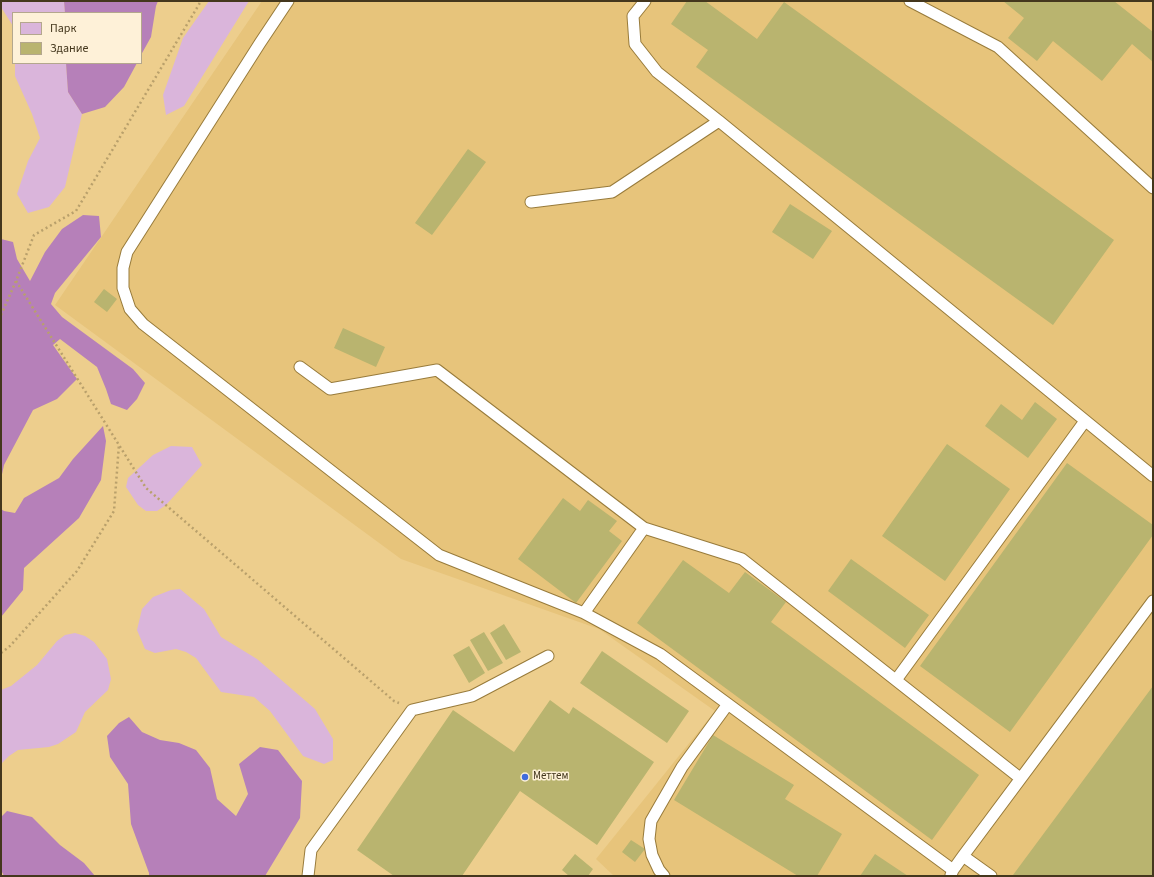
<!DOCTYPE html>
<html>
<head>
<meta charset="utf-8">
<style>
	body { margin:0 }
	#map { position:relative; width:1154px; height:877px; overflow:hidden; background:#edce8d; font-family:"Source Sans 3",sans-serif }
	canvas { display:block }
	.frame { position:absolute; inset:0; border:2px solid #44371d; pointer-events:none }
	.legend { position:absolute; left:12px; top:12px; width:130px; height:52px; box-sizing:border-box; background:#fef1d8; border:1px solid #b4a78d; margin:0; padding:5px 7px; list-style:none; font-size:12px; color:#44371d }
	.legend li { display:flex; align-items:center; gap:8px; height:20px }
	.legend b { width:20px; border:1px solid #b4a78d }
</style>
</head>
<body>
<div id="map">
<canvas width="1154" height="877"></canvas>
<div class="frame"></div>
<ul class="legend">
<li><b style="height:11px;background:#dab5db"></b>Парк</li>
<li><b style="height:11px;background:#b9b46f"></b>Здание</li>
</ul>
</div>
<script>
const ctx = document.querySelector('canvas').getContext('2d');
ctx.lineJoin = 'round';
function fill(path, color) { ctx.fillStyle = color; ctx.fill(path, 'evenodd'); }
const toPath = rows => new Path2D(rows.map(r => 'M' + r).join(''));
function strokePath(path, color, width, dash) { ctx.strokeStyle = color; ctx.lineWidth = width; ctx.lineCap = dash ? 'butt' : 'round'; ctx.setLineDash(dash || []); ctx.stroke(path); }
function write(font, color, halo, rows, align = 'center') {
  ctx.font = font + ' "Source Sans 3",sans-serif'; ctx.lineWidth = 3; ctx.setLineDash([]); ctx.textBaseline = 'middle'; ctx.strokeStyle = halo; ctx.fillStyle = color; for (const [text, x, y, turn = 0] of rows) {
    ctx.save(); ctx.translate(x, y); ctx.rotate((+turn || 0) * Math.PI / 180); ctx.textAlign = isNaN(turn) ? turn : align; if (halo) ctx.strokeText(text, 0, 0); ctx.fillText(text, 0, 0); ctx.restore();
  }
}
fill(toPath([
	[262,1,1153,1,1153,876,614,876,596,859,715,711,599,629,401,559,55,305]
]), '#e7c47b');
fill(toPath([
	[1,1,64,1,65,13,13,13,13,26,1,7],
	[209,1,249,1,184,106,166,115,163,95,183,38],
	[15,63,66,63,68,92,82,114,65,187,49,207,28,213,17,194,28,161,40,138,32,114,15,76],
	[171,446,192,447,202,465,166,505,157,511,146,511,138,505,126,487,128,478,153,455],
	[180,589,204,609,221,637,257,659,315,709,333,739,333,760,324,764,303,756,270,711,254,697,221,692,196,658,186,652,176,649,155,653,145,649,137,630,142,609,153,597,171,590],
	[75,633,85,636,94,642,107,659,111,679,108,690,85,712,76,732,58,744,49,747,18,750,9,756,1,764,1,690,11,686,37,665,57,641,65,635]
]), '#dab5db');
fill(toPath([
	[64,1,158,1,156,6,151,37,141,55,141,13,65,13],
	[66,63,137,63,124,87,105,107,82,114,68,92],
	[83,215,99,216,101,237,55,293,51,304,62,317,133,369,145,383,137,399,127,410,111,404,106,389,97,367,60,339,53,345,77,379,57,399,33,410,4,465,1,479,1,239,13,242,17,259,30,281,45,252,62,229],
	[103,426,106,441,101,480,79,518,24,568,23,590,1,617,1,509,4,511,15,513,24,498,59,478,73,459],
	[129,717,142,732,160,740,179,743,196,750,210,768,217,799,236,816,248,794,239,764,260,747,278,750,302,781,300,818,265,876,149,876,149,873,131,824,128,784,110,757,107,736,119,723],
	[7,811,32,817,60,845,84,863,95,876,4,876,1,870,1,817]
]), '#b680b9');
fill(toPath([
	[687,1,705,1,757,39,784,2,1114,240,1053,325,696,67,708,50,671,24],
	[1003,1,1114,1,1153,32,1153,62,1132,44,1102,81,1053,41,1037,61,1008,38,1024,18],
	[468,149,486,162,432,235,415,223],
	[790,204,832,231,813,259,772,232],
	[104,289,117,299,107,312,94,302],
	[343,328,385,347,376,367,334,348],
	[1035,402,1057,419,1028,458,985,426,1001,404,1022,420],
	[947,444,1010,489,945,581,882,536],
	[1067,463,1153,525,1153,535,1010,732,920,666],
	[563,498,580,511,588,500,617,521,609,531,622,541,576,603,518,559],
	[851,559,929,615,905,648,828,591],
	[683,560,729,593,745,572,786,602,771,622,979,775,932,840,637,623],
	[504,624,521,652,506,660,490,633],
	[484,632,503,663,488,671,470,640],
	[469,646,485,673,469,683,453,655],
	[602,651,689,711,667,743,580,683],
	[1153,686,1153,876,1014,876,1013,875],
	[550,700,569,714,573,707,654,762,597,845,520,791,462,876,394,876,357,850,453,710,514,752],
	[713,735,794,785,785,799,842,834,817,876,798,876,674,800],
	[631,840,645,849,635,862,622,852],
	[575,854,593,869,588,876,569,876,562,870],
	[875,854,908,876,860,876]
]), '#b9b46f');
const service = toPath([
	[288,1,260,43,127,252,123,268,123,288,130,309,143,324,439,555,584,613,644,528],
	[645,1,633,16,635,44,657,72,719,121],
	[910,1,998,47,1153,188],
	[531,202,612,192,719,121,1153,476],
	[300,367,330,389,437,370,644,528,742,559,1020,778],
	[584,613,660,654,953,870],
	[896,680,1085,421],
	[963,856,991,876],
	[951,875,953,870,963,856,1153,601],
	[308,876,311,850,412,710,472,696,548,656],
	[664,876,659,870,652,855,649,839,651,821,682,767,728,704]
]);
strokePath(service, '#987b3b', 13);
strokePath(toPath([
	[16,281,146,488,394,701,399,703],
	[1,315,16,281,34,235,76,211,201,1],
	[1,653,10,646,77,571,114,511,119,444]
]), '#b9a06b', 2.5, [2, 3]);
strokePath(service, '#fff', 11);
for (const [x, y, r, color] of [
	[525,777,4,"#406cdd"]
]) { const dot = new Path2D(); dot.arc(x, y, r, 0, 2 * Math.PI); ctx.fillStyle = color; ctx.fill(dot); strokePath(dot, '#fef1d8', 1.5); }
write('11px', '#44371d', '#fef1d8', [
	["Меттем",533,777]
], 'left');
</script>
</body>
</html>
